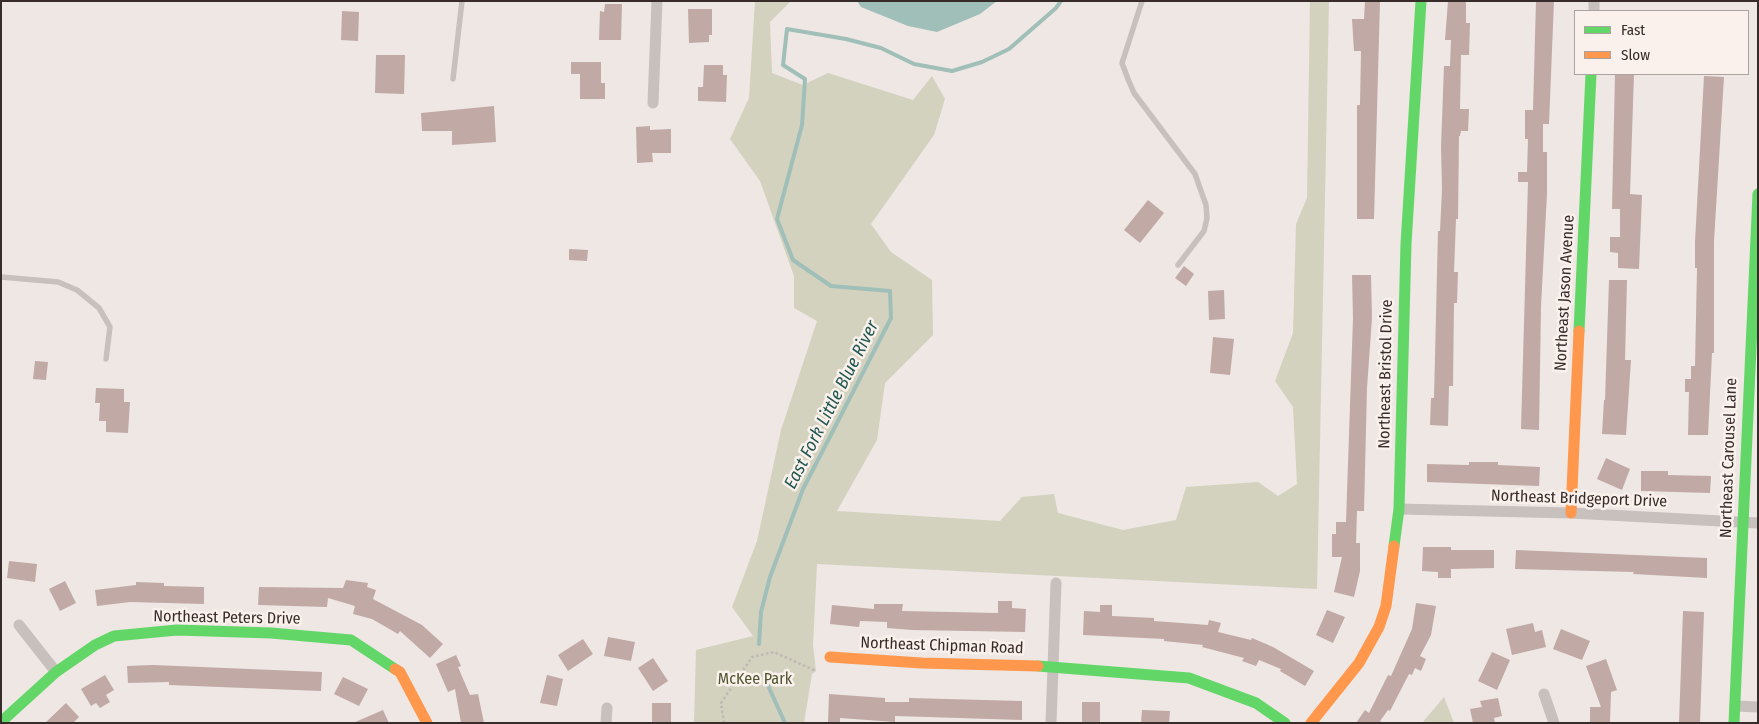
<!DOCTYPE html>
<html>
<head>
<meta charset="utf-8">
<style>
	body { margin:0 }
	#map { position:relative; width:1759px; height:724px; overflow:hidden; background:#eee7e4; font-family:"Fira Sans Condensed",sans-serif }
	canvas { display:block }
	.frame { position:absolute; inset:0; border:2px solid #382c2b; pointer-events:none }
	.legend { position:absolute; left:1574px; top:10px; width:175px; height:65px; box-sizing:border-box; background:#faf1ec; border:1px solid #aca29f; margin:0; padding:6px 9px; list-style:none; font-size:15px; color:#382c2b }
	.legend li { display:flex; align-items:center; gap:10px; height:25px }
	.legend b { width:25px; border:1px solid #aca29f }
</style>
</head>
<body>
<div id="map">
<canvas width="1759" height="724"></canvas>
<div class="frame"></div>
<ul class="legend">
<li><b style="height:6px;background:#63d668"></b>Fast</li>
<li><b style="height:6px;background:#ff974d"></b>Slow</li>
</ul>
</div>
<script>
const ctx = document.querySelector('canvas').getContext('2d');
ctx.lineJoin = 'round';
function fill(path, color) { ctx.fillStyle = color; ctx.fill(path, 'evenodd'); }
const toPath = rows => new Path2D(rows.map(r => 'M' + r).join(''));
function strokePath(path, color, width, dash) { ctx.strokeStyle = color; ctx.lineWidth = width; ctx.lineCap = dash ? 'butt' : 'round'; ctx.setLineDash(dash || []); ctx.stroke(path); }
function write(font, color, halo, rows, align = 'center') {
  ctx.font = font + ' "Fira Sans Condensed",sans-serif'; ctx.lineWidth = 5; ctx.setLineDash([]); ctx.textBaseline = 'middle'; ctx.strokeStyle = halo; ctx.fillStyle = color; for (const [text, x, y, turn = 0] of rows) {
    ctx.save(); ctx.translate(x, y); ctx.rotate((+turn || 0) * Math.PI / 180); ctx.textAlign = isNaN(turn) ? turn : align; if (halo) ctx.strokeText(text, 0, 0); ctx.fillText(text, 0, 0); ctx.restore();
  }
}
fill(toPath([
	[755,1,791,1,770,22,772,73,803,85,828,73,913,100,932,76,945,99,934,135,871,224,891,252,932,280,933,335,885,383,877,440,837,511,1000,521,1022,497,1054,494,1058,513,1123,530,1176,520,1186,487,1258,482,1278,496,1297,484,1293,407,1275,381,1293,333,1296,224,1307,198,1310,1,1329,1,1317,589,817,564,813,645,816,671,812,674,804,723,694,723,696,650,753,636,732,607,757,541,781,430,817,321,794,308,794,276,760,181,730,139,749,98],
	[1444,697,1454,723,1422,723]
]), '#d2d2bf');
fill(toPath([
	[857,1,997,1,980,14,937,32,908,26,861,7]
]), '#a1bfb9');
strokePath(toPath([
	[759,644,761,612,770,577,803,489,891,318,890,291,831,286,793,260,777,219,802,125,805,79,783,65,787,29,846,39,881,48,914,64,952,71,982,62,1009,49,1056,8,1061,1],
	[766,676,765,679,785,723],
	[762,677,765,679,769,674]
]), '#a1bfb9', 4);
fill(toPath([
	[1365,1,1380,1,1374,219,1357,219,1357,105,1360,105,1361,51,1354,51,1352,19,1364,19],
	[1448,1,1466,1,1466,23,1470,23,1469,55,1461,55,1460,109,1469,109,1468,131,1461,131,1460,136,1459,136,1458,219,1456,219,1454,272,1458,272,1457,303,1454,303,1453,386,1449,386,1448,426,1430,425,1431,398,1434,398,1438,231,1440,231,1442,189,1441,147,1444,66,1450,66,1451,40,1445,40],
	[1536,1,1554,1,1549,124,1543,124,1543,152,1547,152,1547,194,1541,306,1539,430,1521,429,1528,182,1518,182,1518,172,1527,172,1528,139,1525,139,1525,110,1533,110],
	[605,4,622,4,621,40,599,40,600,11,604,12],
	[688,9,712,9,712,35,709,35,709,42,689,43],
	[342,11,359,12,358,41,341,40],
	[376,55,405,55,404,94,375,93],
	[571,62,601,62,601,83,605,83,605,99,580,99,580,74,571,74],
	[704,65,723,65,723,75,727,75,726,102,698,101,698,87,703,87],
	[1615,74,1634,74,1630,194,1642,195,1639,269,1618,268,1618,253,1610,252,1610,237,1620,237,1620,209,1612,209],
	[1704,76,1724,77,1714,241,1714,353,1712,353,1708,435,1688,435,1689,392,1685,392,1685,379,1691,379,1691,366,1695,366,1697,268,1695,268,1695,242],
	[494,106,496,142,452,145,452,131,422,131,421,113],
	[650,126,650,130,671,129,671,153,652,153,653,162,637,163,636,127],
	[1148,200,1164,213,1140,243,1124,230],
	[569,249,588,250,587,261,569,260],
	[1184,266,1194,274,1186,286,1175,278],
	[1352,275,1371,275,1372,318,1367,388,1364,511,1357,511,1356,543,1360,543,1360,571,1354,597,1334,592,1342,557,1332,557,1332,534,1336,534,1336,522,1346,522,1353,318],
	[1609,280,1627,280,1625,360,1631,360,1626,435,1602,434,1604,400,1605,400],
	[1224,290,1225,319,1209,320,1208,291],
	[1213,337,1234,339,1230,375,1210,373],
	[35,361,48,362,46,380,33,379],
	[96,388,124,389,124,402,130,402,128,433,106,432,106,421,99,421,100,403,95,403],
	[1606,458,1630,469,1622,490,1597,479],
	[1469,462,1498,462,1498,465,1540,467,1539,486,1427,482,1427,464,1469,465],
	[1641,471,1668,471,1668,475,1711,476,1710,493,1641,491],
	[1423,547,1451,547,1451,550,1494,550,1494,568,1451,569,1451,578,1438,578,1438,572,1422,571],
	[1516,550,1707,558,1707,578,1633,574,1634,572,1515,569],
	[9,561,37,564,35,582,7,578],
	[346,580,368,583,367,587,376,590,373,599,422,625,443,644,430,658,400,631,398,634,372,619,353,614,355,606,328,598,327,607,258,605,259,587,343,588],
	[65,581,76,603,60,611,49,589],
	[136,582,164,583,164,586,204,587,204,604,130,602,97,606,95,590,136,585],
	[998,601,1012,601,1012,608,1026,609,1025,632,912,630,887,628,887,622,860,621,859,627,830,624,832,605,874,609,874,604,903,604,902,611,998,613],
	[1416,603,1436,606,1431,635,1420,656,1426,659,1421,671,1415,668,1412,675,1409,674,1390,711,1388,710,1380,721,1383,723,1356,723,1365,710,1369,713,1388,675,1391,676,1412,629],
	[1100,605,1112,605,1112,616,1154,618,1154,621,1208,625,1209,620,1221,623,1218,632,1251,640,1252,638,1273,647,1314,671,1305,686,1280,671,1281,669,1259,660,1256,666,1242,661,1244,658,1202,647,1203,645,1164,641,1164,639,1083,635,1084,611,1100,612],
	[1327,610,1345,617,1333,643,1316,635],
	[1683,611,1704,612,1700,723,1679,723],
	[1533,623,1535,632,1542,630,1546,647,1512,655,1506,629],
	[1561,629,1590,641,1582,660,1553,649],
	[608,637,635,642,631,661,604,656],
	[583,639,593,654,568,671,558,655],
	[1492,652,1510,660,1497,690,1478,681],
	[456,655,461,666,458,667,470,695,478,694,484,723,461,723,455,689,448,692,436,664],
	[653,658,668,681,653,691,638,668],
	[1606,659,1617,690,1611,692,1610,723,1590,723,1590,707,1601,707,1586,666],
	[153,665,322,672,321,691,169,685,169,682,128,683,127,666],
	[105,675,114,690,106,695,110,702,100,708,96,703,91,706,81,689],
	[547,675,563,679,557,706,540,703],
	[343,677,368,689,359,706,334,694],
	[829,694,885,698,885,702,909,702,909,698,1022,701,1022,720,895,716,895,722,840,718,840,723,828,723],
	[1498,698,1502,716,1494,718,1495,723,1473,723,1470,709,1482,707,1480,701],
	[1082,702,1100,702,1100,723,1082,723],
	[66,703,79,717,73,723,45,723],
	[652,703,671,703,671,723,652,723],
	[383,710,389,723,353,723],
	[1142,710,1170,711,1169,723,1141,723]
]), '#c1a9a6');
strokePath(toPath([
	[724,723,721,703,752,657,774,652,816,671]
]), '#c0b8b5', 2.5, [2.5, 2.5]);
strokePath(toPath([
	[1142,1,1122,63,1128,79,1134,93,1195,174,1206,205,1207,218,1204,231,1178,265],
	[453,79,462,1],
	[1,277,58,282,77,290,99,308,110,327,106,359]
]), '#c7c0bd', 5.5);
strokePath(toPath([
	[1594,11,1594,1],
	[653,103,657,1],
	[1399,509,1571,513,1758,523],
	[19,625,56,672],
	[1544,694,1554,723],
	[1735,706,1758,707],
	[606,723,607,708],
	[1051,723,1056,583]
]), '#c7c0bd', 11);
strokePath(toPath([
	[1579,331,1591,74],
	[1394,546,1399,509,1406,244,1421,1],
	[1038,666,1189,678,1256,703,1285,723],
	[1,722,56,672,95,645,114,636,177,630,271,633,351,640,395,669],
	[1734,723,1758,194]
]), '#63d668', 11);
strokePath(toPath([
	[1571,513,1579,331],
	[830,657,922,663,1038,666],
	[395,669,400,672,427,723],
	[1311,723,1359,663,1379,627,1386,606,1394,546]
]), '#ff974d', 11);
write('16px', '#382c2b', '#faf1ec', [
	["Northeast Jason Avenue",1565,293,-87],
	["Northeast Bristol Drive",1386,374,-89],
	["Northeast Carousel Lane",1729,458,-88],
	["Northeast Bridgeport Drive",1579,499,2],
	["Northeast Peters Drive",227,618,1],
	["Northeast Chipman Road",942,646,2]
]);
write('16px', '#4f5530', '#faf1ec', [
	["McKee Park",755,680]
]);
write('italic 18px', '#225851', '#faf1ec', [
	["East Fork Little Blue River",832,405,-63]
]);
</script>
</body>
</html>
